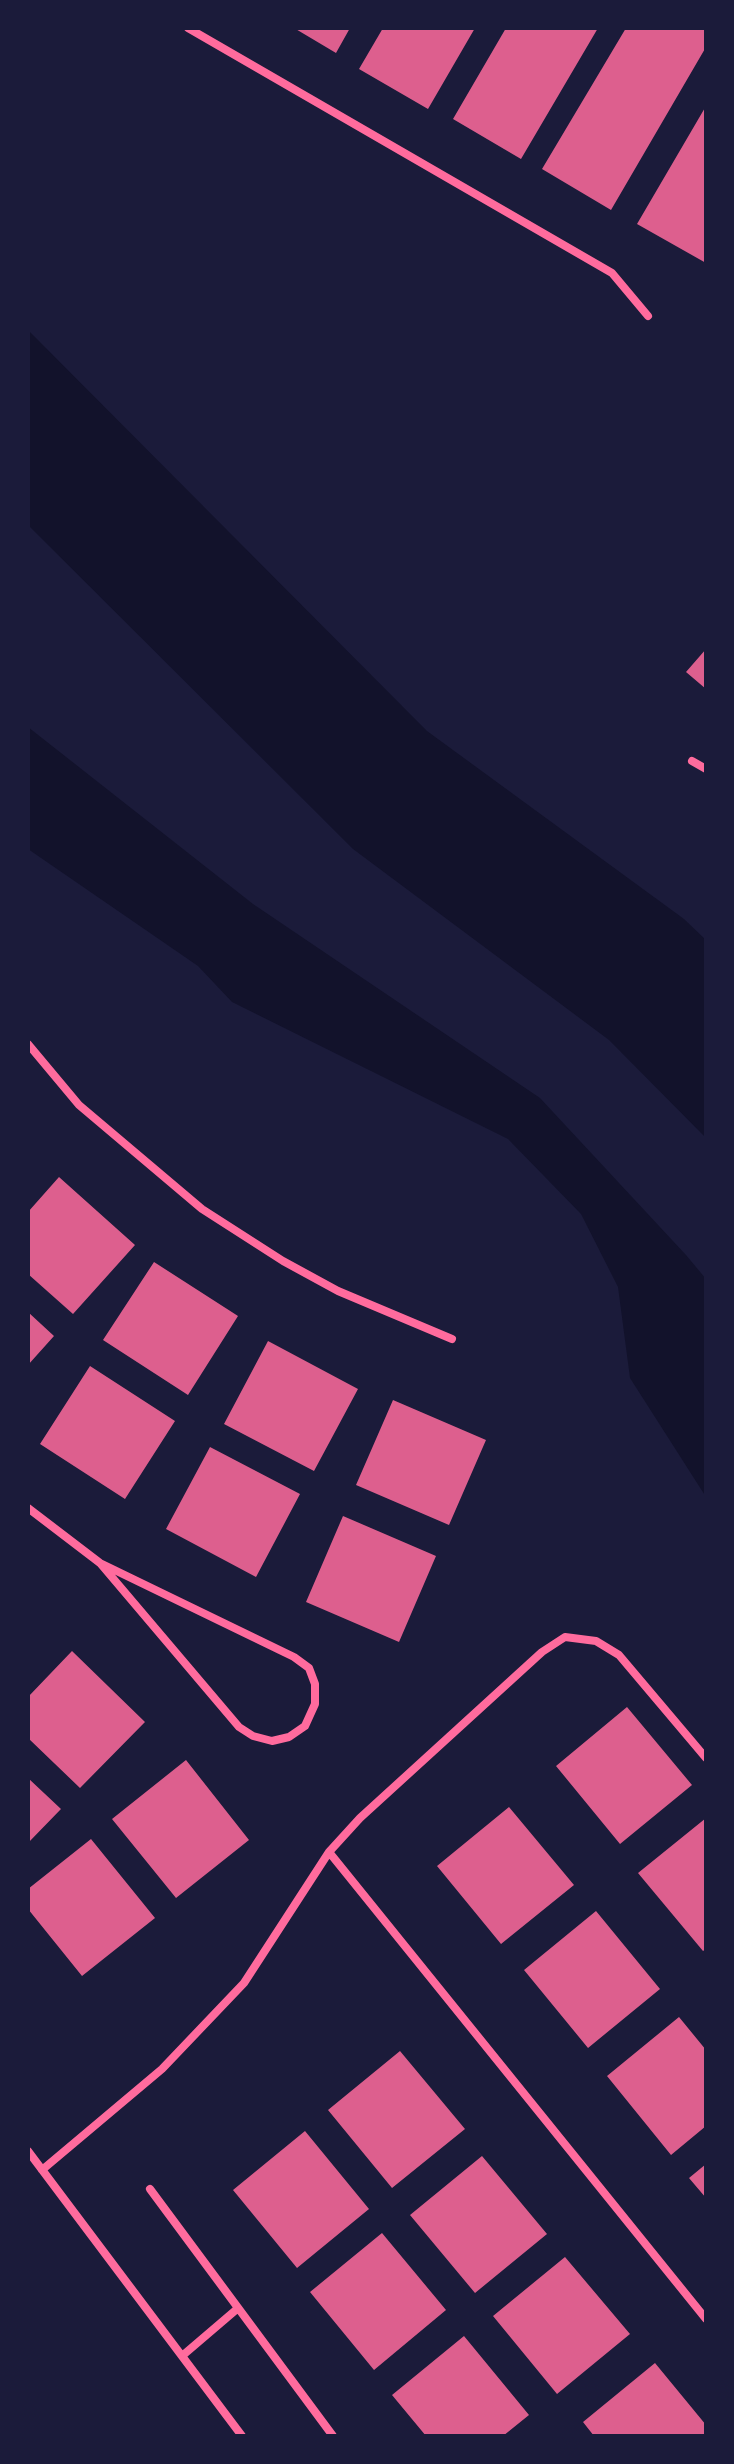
<!DOCTYPE html>
<html>
<head>
<meta charset="utf-8">
<style>
	body { margin:0 }
	#map { position:relative; width:734px; height:2464px; overflow:hidden; background:#1b1b3a; font-family:"Alegreya Sans",sans-serif }
	canvas { display:block }
	.frame { position:absolute; inset:0; border:30px solid #1b1b3a; pointer-events:none }
</style>
</head>
<body>
<div id="map">
<canvas width="734" height="2464"></canvas>
<div class="frame"></div>
</div>
<script>
const ctx = document.querySelector('canvas').getContext('2d');
ctx.lineJoin = 'round';
function fill(path, color) { ctx.fillStyle = color; ctx.fill(path, 'evenodd'); }
const toPath = rows => new Path2D(rows.map(r => 'M' + r).join(''));
function strokePath(path, color, width, dash) { ctx.strokeStyle = color; ctx.lineWidth = width; ctx.lineCap = dash ? 'butt' : 'round'; ctx.setLineDash(dash || []); ctx.stroke(path); }
fill(toPath([
	[28,330,427,731,684,919,706,940,706,1138,609,1040,353,849,28,525],
	[28,727,253,904,540,1098,686,1255,706,1279,706,1497,630,1378,618,1287,581,1214,508,1139,232,1002,198,966,28,849]
]), '#12122b');
fill(toPath([
	[294,28,350,28,336,53],
	[383,28,475,28,428,109,359,69],
	[506,28,598,28,521,159,453,119],
	[626,28,706,28,706,47,611,210,542,169],
	[706,106,706,263,637,224],
	[706,649,706,689,686,672],
	[59,1177,135,1245,73,1314,28,1274,28,1212],
	[154,1262,238,1316,188,1395,103,1340],
	[28,1312,54,1336,28,1365],
	[268,1341,358,1389,314,1471,224,1424],
	[90,1366,175,1421,125,1499,40,1444],
	[393,1400,486,1440,449,1525,356,1485],
	[210,1447,300,1494,256,1577,166,1529],
	[343,1516,436,1556,399,1642,306,1602],
	[72,1651,145,1722,80,1788,28,1738,28,1697],
	[627,1707,692,1785,620,1844,556,1766],
	[186,1760,249,1840,176,1898,112,1819],
	[28,1778,61,1809,28,1843],
	[509,1807,574,1885,501,1944,437,1866],
	[706,1818,706,1949,703,1951,638,1873],
	[91,1839,155,1918,82,1976,28,1909,28,1889],
	[596,1911,660,1989,588,2048,524,1970],
	[679,2017,706,2050,706,2126,671,2155,607,2076],
	[400,2051,465,2129,392,2188,328,2110],
	[305,2131,369,2209,297,2268,233,2190],
	[482,2156,547,2234,475,2293,410,2215],
	[706,2164,706,2198,689,2178],
	[382,2233,446,2310,374,2370,310,2292],
	[565,2257,630,2334,557,2394,493,2316],
	[464,2336,529,2415,503,2436,426,2436,392,2395],
	[655,2363,706,2425,706,2436,594,2436,583,2422]
]), '#dd5f8e');
strokePath(toPath([
	[188,28,612,273,648,316],
	[692,761,706,769],
	[28,1044,79,1105,202,1209,283,1261,338,1291,452,1339],
	[28,1508,100,1563,294,1657,309,1668,315,1684,315,1704,305,1726,289,1737,272,1741,253,1736,239,1727,100,1563],
	[329,1852,706,2319],
	[28,2151,242,2436],
	[42,2170,162,2069,244,1983,329,1852,360,1818,542,1652,565,1637,596,1641,619,1655,706,1758],
	[150,2189,333,2436],
	[182,2356,237,2309]
]), '#ff6b9d', 8);
</script>
</body>
</html>
